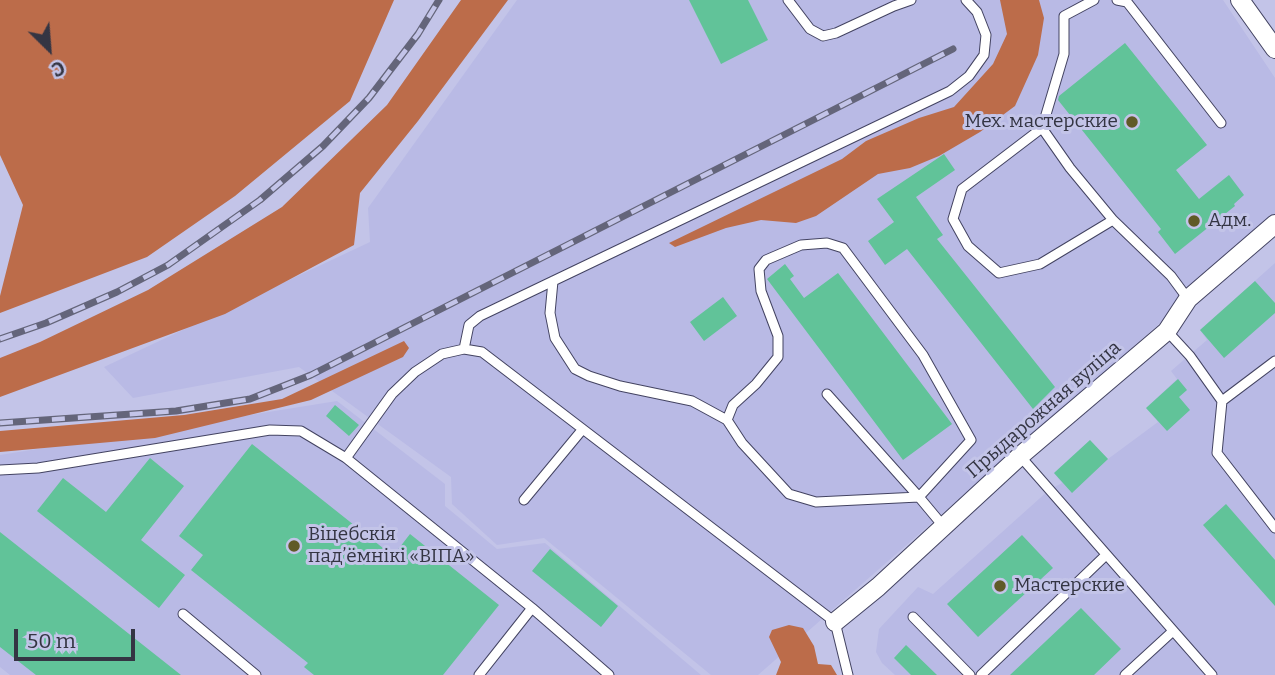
<!DOCTYPE html>
<html>
<head>
<meta charset="utf-8">
<style>
  body { margin:0 }
  #map { position:relative; width:1275px; height:675px; overflow:hidden; background:#c3c4e8; font-family:Bitter,serif }
  canvas { display:block }
  .north { position:absolute; left:14px; top:14px; width:70px; height:70px; -webkit-text-stroke:5px #c3c4e8; paint-order:stroke; rotate:155deg; font-size:19px; font-weight:700; line-height:28px; text-align:center; color:#343543 }
  .north::after { content:''; display:block; margin:auto; width:24px; height:32px; background:#343543; clip-path:polygon(50% 0,100% 100%,50% 72%,0 100%) }
  .scale { position:absolute; left:14px; top:629px; width:121px; height:32px; box-sizing:border-box; border:4px solid #343543; border-top:0; padding-left:9px; font-size:21px; line-height:24px; white-space:nowrap; color:#343543; -webkit-text-stroke:5px #c3c4e8; paint-order:stroke }
</style>
</head>
<body>
<div id="map">
<canvas width="1275" height="675"></canvas>
<div class="north">С</div>
<div class="scale">50 m</div>
</div>
<script>
const ctx = document.querySelector('canvas').getContext('2d');
ctx.lineJoin = 'round';
function fill(path, color) { ctx.fillStyle = color; ctx.fill(path, 'evenodd'); }
const shape = rows => new Path2D(rows.map(r => 'M' + r).join(''));
function stroke(path, color, width, dash) { ctx.strokeStyle = color; ctx.lineWidth = width; ctx.lineCap = dash ? 'butt' : 'round'; ctx.setLineDash(dash || []); ctx.stroke(path); }
function drawText(font, color, halo, rows, align = 'center') {
  ctx.font = font + ' Bitter,serif'; ctx.lineWidth = 6; ctx.setLineDash([]); ctx.textBaseline = 'middle'; ctx.strokeStyle = halo; ctx.fillStyle = color; for (const [text, x, y, turn = 0] of rows) {
    ctx.save(); ctx.translate(x, y); ctx.rotate((+turn || 0) * Math.PI / 180); ctx.textAlign = isNaN(turn) ? turn : align; if (halo) ctx.strokeText(text, 0, 0); ctx.fillText(text, 0, 0); ctx.restore();
  }
}
const built = shape([
  [517,0,1223,0,1275,78,1275,217,1168,316,758,675,711,675,544,538,497,545,452,504,451,477,299,367,133,398,104,367,370,242,368,208],
  [1275,263,1275,675,895,675,882,663,876,652,879,629,918,587,933,594,1049,490,1062,483,1054,473,1090,440,1108,459,1158,422,1146,408,1177,379,1171,371,1207,340,1200,330],
  [337,401,445,484,445,506,497,549,545,543,701,675,10,675,0,667,0,455]
]);
const forest = shape([
  [0,0,394,0,350,101,235,196,147,257,0,313,0,296,23,205,0,155],
  [461,0,508,0,418,121,360,193,354,245,225,314,0,397,0,358,40,342,148,290,282,207,387,105],
  [1000,0,1039,0,1044,18,1038,55,1015,106,980,132,939,156,910,168,878,174,816,216,796,223,761,220,726,228,675,247,669,243,842,159,866,141,919,118,954,107,993,64,1007,34],
  [404,341,409,348,403,357,311,400,155,438,0,452,0,431,184,415,282,399],
  [789,625,803,628,814,646,818,664,831,665,837,675,776,675,781,662,769,637,772,630]
]);
const building = shape([
  [689,0,748,0,768,40,721,64],
  [1125,43,1207,145,1176,170,1199,199,1229,175,1244,195,1234,204,1235,206,1175,254,1158,232,1161,229,1058,100,1059,96],
  [944,154,955,170,916,197,943,235,937,239,1055,387,1033,409,907,249,885,265,868,241,894,222,877,199],
  [785,264,794,276,790,279,804,298,838,273,952,424,903,460,767,279],
  [1255,281,1275,303,1275,313,1224,358,1200,330],
  [723,297,737,316,704,341,690,322],
  [1178,379,1187,390,1179,397,1190,410,1167,431,1146,408],
  [335,405,359,425,349,436,326,416],
  [1090,440,1108,459,1072,493,1054,473],
  [252,444,393,556,410,534,499,605,443,675,314,675,304,667,308,663,191,570,203,555,179,536],
  [150,458,184,486,141,540,185,575,159,608,37,511,63,478,106,512],
  [1226,504,1275,560,1275,606,1203,525],
  [0,532,181,675,36,675,0,647],
  [1022,535,1053,568,978,637,947,604],
  [550,549,618,606,601,627,532,571],
  [1081,608,1121,649,1094,675,1010,675],
  [906,645,937,675,911,675,894,658]
]);
const lane = shape([
  [788,0,810,29,823,36,836,33,894,6,911,0],
  [1094,0,1064,16,1064,54,1042,128,1070,168,1113,220,1171,276,1188,299],
  [1117,0,1127,2,1221,123],
  [1042,128,962,189,953,219,968,246,999,273,1040,264,1113,220],
  [553,281,550,313,555,338,575,369,589,376,620,386,692,401,727,420],
  [1167,331,1190,356,1222,401,1217,453,1275,528],
  [464,349,469,325,480,316,950,91,969,76,984,55,986,35,977,12,966,0],
  [827,394,919,497,971,440,923,355,843,248,827,243,801,245,766,260,759,269,761,291,778,336,778,357,756,384,733,405,727,420,742,443,789,494,816,502,919,497,944,527],
  [1222,401,1275,361],
  [1020,456,1212,675],
  [346,458,392,394,415,372,442,354,464,349,482,352,835,622,848,675],
  [0,470,38,468,270,430,301,431,346,458,532,608,609,675],
  [524,500,582,430],
  [183,614,256,675],
  [913,617,970,675],
  [479,675,532,608],
  [981,675,1106,555],
  [1125,675,1173,631]
]);
const street = shape([
  [1240,0,1275,49],
  [835,622,878,587,1020,456,1167,331,1188,299,1275,224]
]);
const rail = shape([
  [0,339,46,323,117,292,168,265,260,200,323,146,369,98,418,34,439,0],
  [0,423,176,411,250,399,311,375,953,49]
]);
const markers = [
  [1132,122,7,"#605a27"],
  [1194,221,7,"#605a27"],
  [294,546,7,"#605a27"],
  [1000,586,7,"#605a27"]
];
const poiNames = [
  ["Мех. мастерские",1118,122,"right"],
  ["Адм.",1208,221],
  ["Віцебскія",308,535],
  ["падʼёмнікі «ВІПА»",308,557],
  ["Мастерские",1014,586]
];
const streetNames = [
  ["Прыдарожная вуліца",1044,410,-41]
];
fill(built, '#b9bae5');
fill(forest, '#bc6c4a');
fill(building, '#61c399');
stroke(lane, '#434361', 11);
stroke(street, '#434361', 20);
stroke(lane, '#fff', 9);
stroke(street, '#fff', 18);
stroke(rail, '#64657a', 7);
stroke(rail, '#c3c4e8', 4.5, [13]);
for (const [x, y, r, color] of markers) { const dot = new Path2D(); dot.arc(x, y, r, 0, 2 * Math.PI); ctx.fillStyle = color; ctx.fill(dot); stroke(dot, '#c3c4e8', 2.5); }
drawText('19px', '#343543', '#c3c4e8', poiNames, 'left');
drawText('19px', '#343543', '#c3c4e8', streetNames);
</script>
</body>
</html>
